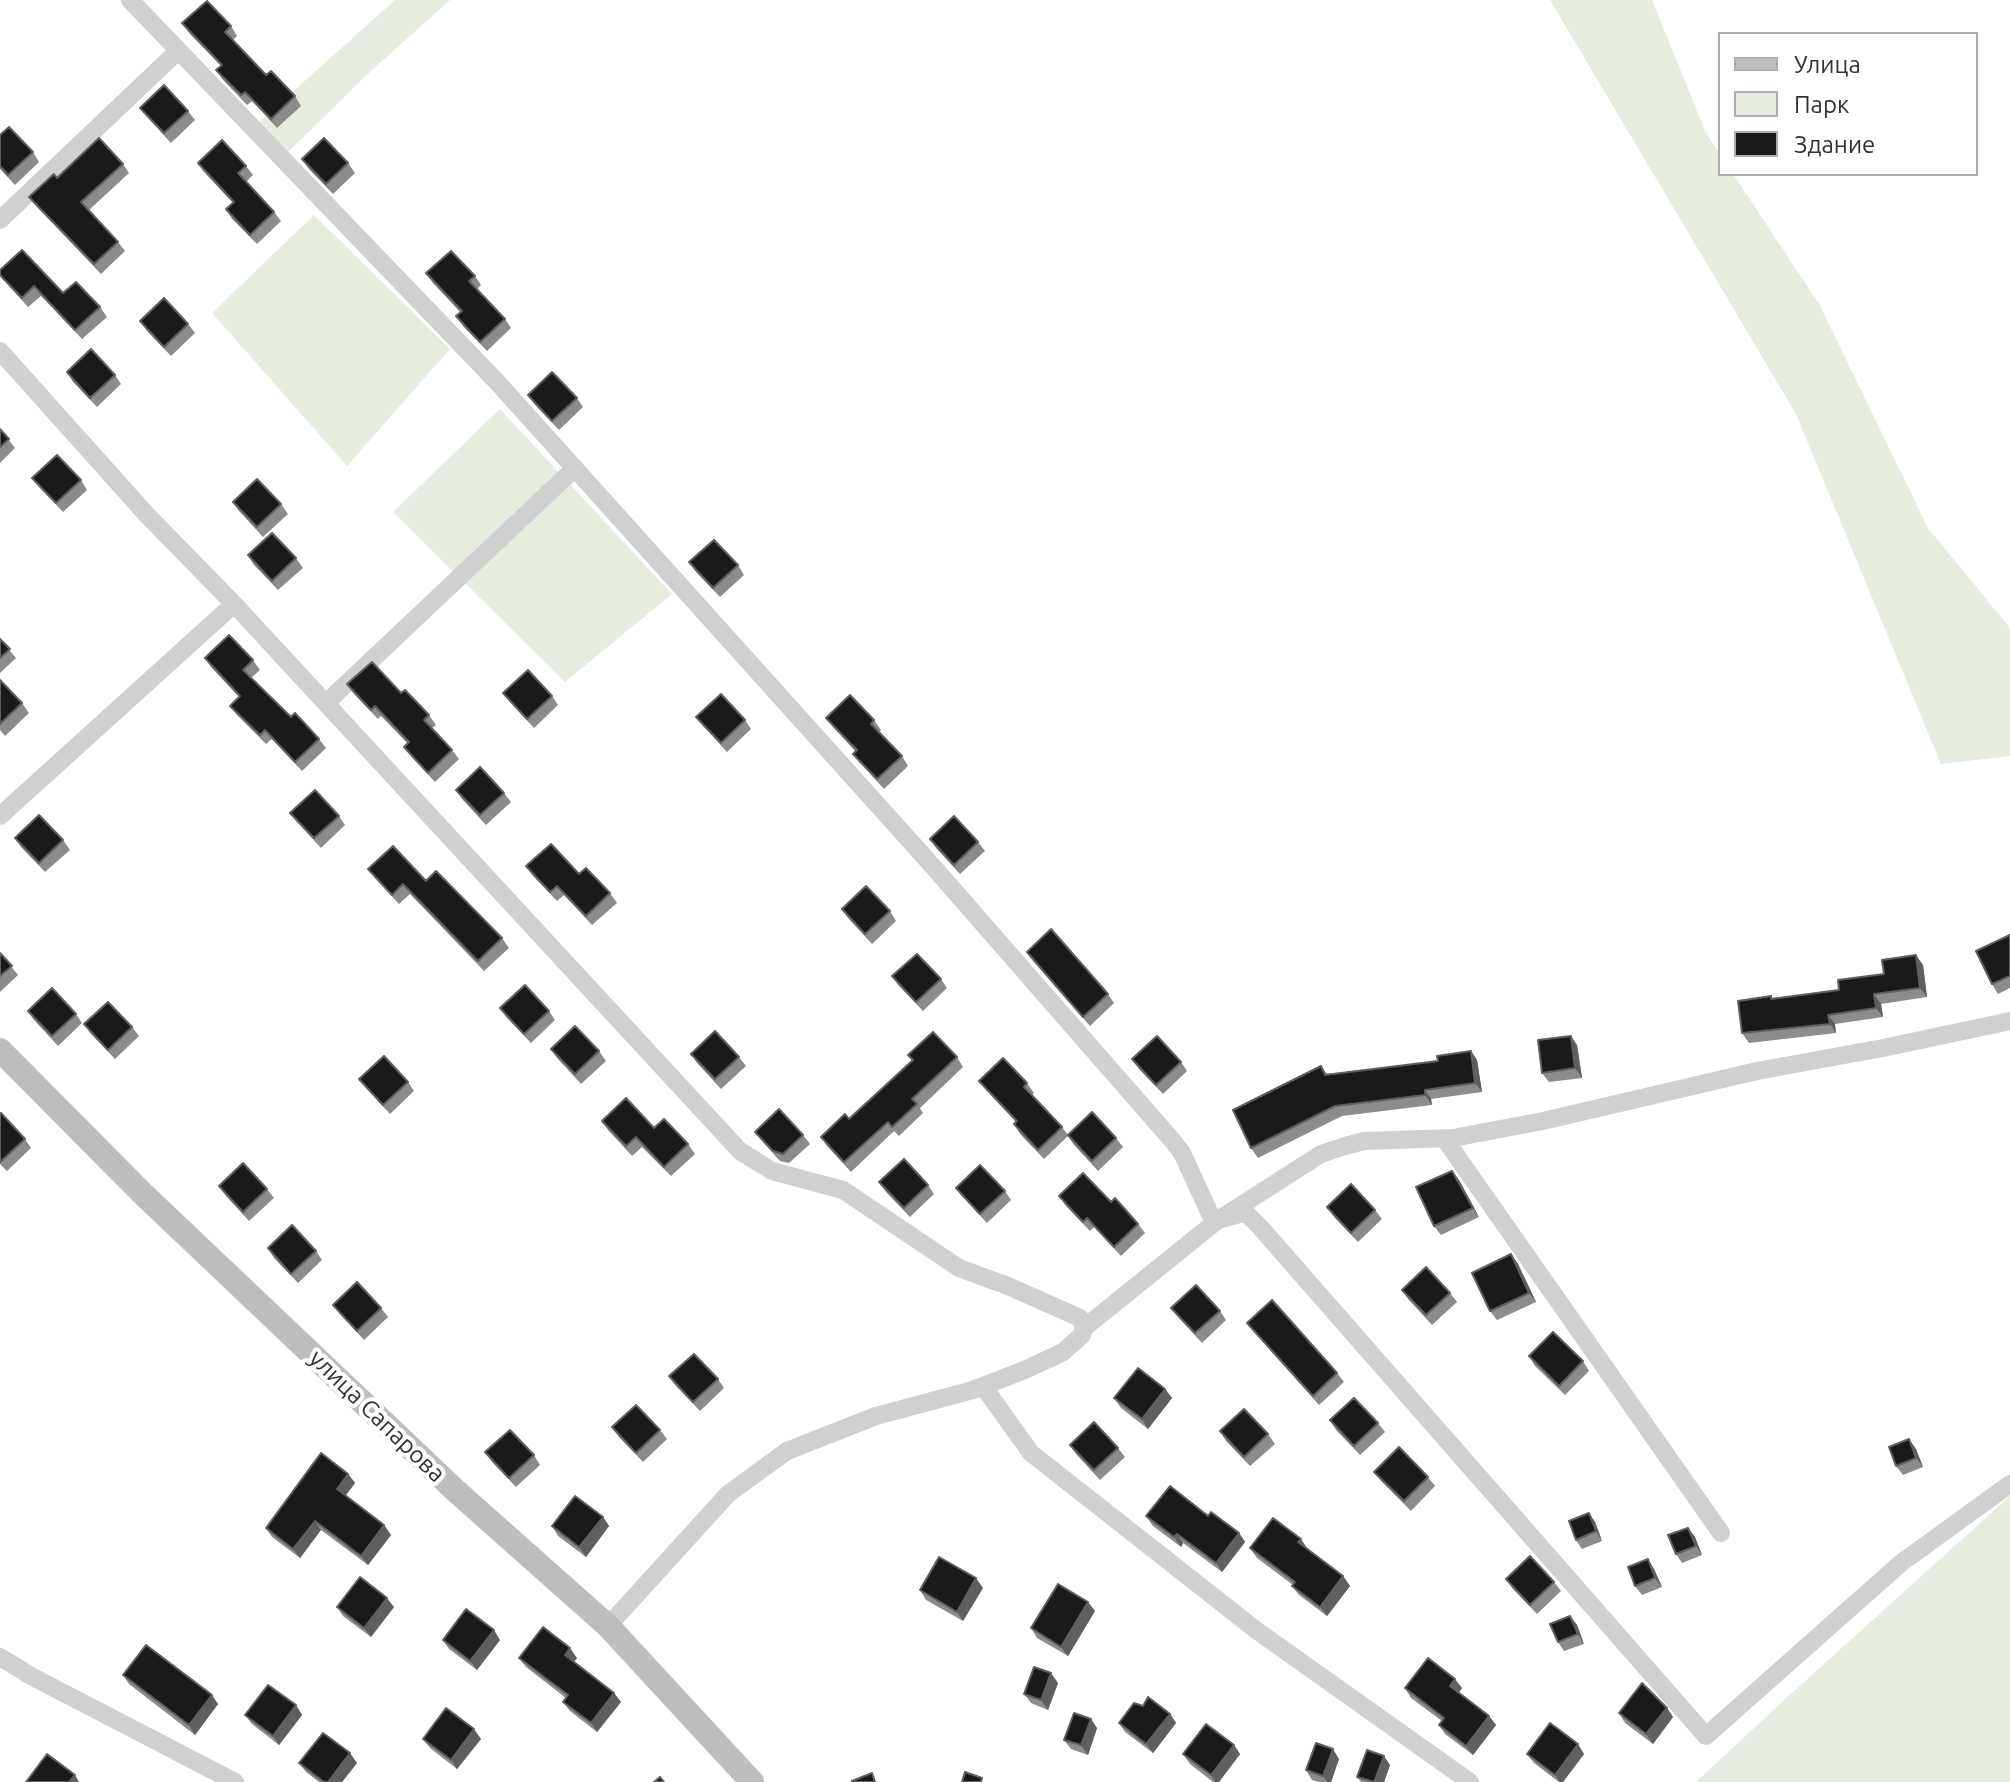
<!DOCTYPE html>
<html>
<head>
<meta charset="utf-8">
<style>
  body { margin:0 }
  #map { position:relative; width:2010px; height:1782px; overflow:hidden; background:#fff; font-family:Ubuntu,sans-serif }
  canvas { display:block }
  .legend { position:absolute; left:1718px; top:32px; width:260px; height:144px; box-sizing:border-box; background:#fff; border:2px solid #adadad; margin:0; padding:10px 14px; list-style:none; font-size:24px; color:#333 }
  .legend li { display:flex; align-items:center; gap:16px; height:40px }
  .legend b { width:40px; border:2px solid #adadad }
</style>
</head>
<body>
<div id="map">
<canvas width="2010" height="1782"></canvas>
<ul class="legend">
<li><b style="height:10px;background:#bdbdbd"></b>Улица</li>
<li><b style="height:22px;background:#e6ecdf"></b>Парк</li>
<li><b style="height:22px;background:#1a1a1a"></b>Здание</li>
</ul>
</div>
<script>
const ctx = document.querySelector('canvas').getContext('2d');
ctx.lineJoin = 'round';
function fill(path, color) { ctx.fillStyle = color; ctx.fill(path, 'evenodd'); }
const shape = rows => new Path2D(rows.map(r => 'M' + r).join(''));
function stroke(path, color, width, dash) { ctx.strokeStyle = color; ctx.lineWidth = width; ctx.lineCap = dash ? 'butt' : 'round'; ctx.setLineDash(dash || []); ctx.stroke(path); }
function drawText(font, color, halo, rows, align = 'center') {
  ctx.font = font + ' Ubuntu,sans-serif'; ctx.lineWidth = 8; ctx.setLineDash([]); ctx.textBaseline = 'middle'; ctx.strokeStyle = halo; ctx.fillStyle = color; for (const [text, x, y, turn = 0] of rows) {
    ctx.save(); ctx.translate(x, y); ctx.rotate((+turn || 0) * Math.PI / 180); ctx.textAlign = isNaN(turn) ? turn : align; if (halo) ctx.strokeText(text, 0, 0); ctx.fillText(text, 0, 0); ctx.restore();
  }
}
const green = shape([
  [395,0,450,0,372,70,287,153,259,122],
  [1550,0,1652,0,1706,133,1720,154,1720,174,1733,174,1819,304,1928,528,2010,628,2010,756,1941,764,1796,414],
  [314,215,450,349,347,466,212,313],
  [500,409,672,594,565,682,393,512],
  [2010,1496,2010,1782,1696,1782,1783,1701]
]);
const minor = shape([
  [130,0,498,383,929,862,1172,1140,1182,1153,1210,1214,1218,1220,1243,1213,1249,1216,1260,1227,1706,1736,1901,1563,2010,1484],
  [0,220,178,51],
  [0,351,147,515,234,604,740,1151,772,1171,843,1190,959,1268,1008,1286,1080,1318,1084,1328,1082,1335,1063,1352,1027,1369,973,1390,876,1416,787,1451,728,1494,608,1626],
  [326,703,575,468],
  [0,816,234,604],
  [1444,1138,1721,1533],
  [1084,1328,1218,1220,1321,1154,1345,1146,1364,1141,1453,1138,1543,1121,1757,1071,1883,1048,2010,1021],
  [983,1386,1031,1453,1256,1630,1470,1782],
  [0,1657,31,1676,235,1782]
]);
const secondary = shape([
  [0,1050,142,1193,456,1491,608,1626,752,1782]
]);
const wall = shape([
  [182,23,231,26,237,36,233,40,266,75,295,96,301,106,277,128,252,101,247,105,223,80,216,70,221,66,189,33],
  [140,108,188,111,195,120,171,143,147,117],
  [0,135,33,152,39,162,15,185,0,169],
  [302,159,348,163,355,173,333,194,308,168],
  [198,163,246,166,253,175,246,182,274,212,281,221,257,244,232,219,226,209,233,203,204,172],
  [123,164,129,173,89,210,118,242,125,251,101,274,36,206,29,197,57,178],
  [426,273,475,276,481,285,477,289,505,319,511,328,487,351,463,326,456,316,460,312,433,283],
  [0,276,63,293,100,307,107,317,82,339,41,296,28,307],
  [140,321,188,324,195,333,171,356,147,331],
  [67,372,115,375,121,384,97,407,73,382],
  [528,395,577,398,583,407,559,430,535,405],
  [0,429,15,448,0,463],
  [32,478,81,480,87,490,63,512,39,487],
  [233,502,281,504,288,514,263,537,239,511],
  [248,555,296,558,303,568,278,590,254,565],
  [689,562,738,565,744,575,720,597,696,572],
  [0,639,16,658,0,673],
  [205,658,253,660,260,670,251,678,291,717,319,739,326,748,302,771,272,739,266,744,237,715,230,706,239,697,211,667],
  [0,680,22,703,29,713,5,736,0,730],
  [347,684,401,693,429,715,436,725,432,728,452,750,459,759,435,782,411,756,404,747,408,744,381,716,378,719,354,694],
  [503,693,552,696,558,705,534,728,510,702],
  [696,717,745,720,751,729,727,752,703,726],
  [826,718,874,720,881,730,879,732,902,756,908,766,884,789,860,763,853,754,856,752,833,727],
  [456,790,504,793,511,802,486,825,462,799],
  [290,813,339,816,345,825,321,848,297,822],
  [15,838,63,840,70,850,45,872,21,847],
  [930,839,978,842,985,851,960,874,936,848],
  [526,866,579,874,610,893,617,903,592,925,564,895,557,901,533,876],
  [368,869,426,881,502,938,509,948,484,971,410,894,399,904,375,878],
  [842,909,890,911,896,921,872,944,848,918],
  [2010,935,2010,988,1998,994,1992,984],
  [1027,952,1108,994,1114,1003,1090,1026,1033,961],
  [0,953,18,975,0,992],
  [1923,965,1927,997,1881,1004,1883,1017,1835,1024,1836,1033,1749,1043,1742,1033,1771,996,1773,999,1839,990,1884,974],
  [892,976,941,979,947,988,923,1011,899,986],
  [500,1008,549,1011,555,1020,531,1043,507,1018],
  [28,1011,76,1014,82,1023,58,1046,34,1020],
  [84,1024,132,1027,139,1036,115,1059,91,1034],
  [1577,1045,1582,1078,1549,1082,1542,1073],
  [551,1049,599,1051,606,1061,581,1084,557,1058],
  [1471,1051,1477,1060,1482,1092,1431,1099,1432,1105,1342,1116,1258,1158,1251,1148,1321,1066,1327,1074,1438,1061],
  [691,1054,739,1057,746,1066,721,1089,697,1063],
  [908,1055,957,1057,963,1067,920,1108,923,1113,899,1136,894,1131,851,1172,827,1146,821,1137,849,1119,912,1060],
  [1132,1059,1181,1062,1187,1071,1163,1094,1139,1069],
  [359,1079,408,1082,414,1091,390,1114,366,1088],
  [979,1081,1027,1083,1034,1093,1032,1095,1062,1127,1068,1135,1116,1138,1123,1147,1098,1171,1074,1145,1068,1136,1044,1159,1020,1134,1014,1124,1016,1122,986,1090],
  [0,1114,25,1139,31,1148,7,1171,0,1164],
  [602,1121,654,1128,688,1144,695,1154,671,1176,642,1147,632,1156,608,1130],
  [755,1132,803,1135,810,1144,789,1163,780,1161,762,1141],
  [1459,1180,1479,1217,1441,1235,1434,1226],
  [879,1182,928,1185,934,1194,910,1217,886,1192],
  [219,1186,267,1189,274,1198,249,1221,226,1196],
  [956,1188,1005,1191,1011,1200,987,1223,963,1197],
  [1059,1196,1111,1202,1138,1224,1145,1233,1121,1256,1094,1227,1090,1231,1066,1206],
  [1327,1207,1375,1210,1382,1219,1358,1242,1334,1217],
  [268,1248,316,1251,322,1260,298,1283,274,1258],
  [1511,1254,1518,1264,1536,1302,1497,1320,1490,1311],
  [1402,1290,1450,1293,1457,1302,1432,1325,1408,1299],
  [333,1305,381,1308,388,1317,364,1340,340,1314],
  [1171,1308,1220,1311,1226,1320,1202,1343,1178,1317],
  [1247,1323,1337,1373,1344,1382,1319,1405,1254,1332],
  [1529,1356,1583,1361,1589,1371,1565,1395,1535,1366],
  [669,1376,718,1379,724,1388,700,1411,676,1386],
  [1165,1389,1172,1398,1148,1429,1121,1408,1114,1398],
  [1330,1420,1378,1423,1385,1432,1360,1455,1336,1430],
  [612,1427,660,1430,667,1439,643,1462,619,1437],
  [1220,1431,1268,1434,1275,1444,1250,1466,1226,1441],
  [1070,1445,1118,1448,1125,1457,1100,1480,1076,1454],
  [1916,1449,1923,1467,1903,1475,1896,1466],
  [485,1452,534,1455,540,1465,516,1487,492,1462],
  [1374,1472,1428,1477,1435,1486,1411,1511,1381,1481],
  [348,1474,355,1483,345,1496,384,1525,391,1535,368,1565,321,1530,300,1558,272,1537,266,1528],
  [1589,1513,1595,1522,1602,1541,1582,1549,1576,1540],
  [1146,1516,1208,1516,1239,1533,1245,1542,1222,1572,1183,1543,1181,1547,1153,1526],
  [603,1517,609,1526,586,1557,558,1536,552,1526],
  [1688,1528,1695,1537,1702,1555,1682,1563,1676,1554],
  [1250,1548,1307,1548,1343,1576,1350,1586,1327,1616,1299,1595,1292,1586,1293,1585,1257,1558],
  [1654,1569,1662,1587,1642,1595,1635,1586],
  [1506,1579,1554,1582,1561,1591,1537,1614,1513,1589],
  [983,1588,963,1621,926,1600,920,1590],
  [337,1607,394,1607,371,1637,343,1616],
  [1095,1611,1068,1656,1037,1638,1031,1628],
  [1570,1616,1577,1625,1584,1644,1564,1651,1558,1642],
  [443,1640,500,1640,477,1670,449,1649],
  [519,1658,577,1658,574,1662,614,1693,621,1702,597,1732,570,1711,563,1702,566,1698,526,1667],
  [123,1675,218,1704,195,1735,129,1684],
  [1058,1683,1048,1710,1031,1703,1024,1694],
  [1405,1688,1462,1688,1459,1692,1489,1716,1496,1725,1473,1755,1445,1734,1439,1725,1442,1721,1411,1698],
  [296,1705,302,1715,279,1745,252,1724,245,1715],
  [1667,1708,1673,1717,1653,1744,1625,1723,1619,1713],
  [1170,1714,1176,1723,1153,1753,1125,1732,1119,1723],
  [1097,1728,1088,1755,1071,1749,1064,1740],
  [423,1739,481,1739,457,1769,430,1748],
  [1234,1745,1240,1754,1219,1782,1213,1782,1190,1764,1183,1754],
  [1527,1754,1584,1754,1563,1782,1559,1782,1534,1763],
  [1339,1759,1331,1782,1319,1782,1312,1780,1306,1770],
  [299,1763,357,1763,342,1782,319,1782,306,1772],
  [1390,1765,1384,1782,1361,1782,1357,1777]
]);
const shadedWall = shape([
  [1916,955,1923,965,1927,997,1920,988],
  [1874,994,1881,1004,1883,1017,1876,1008],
  [1828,1015,1835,1024,1836,1033,1830,1024],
  [1571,1036,1577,1045,1582,1078,1575,1068],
  [1471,1051,1477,1060,1482,1092,1475,1083],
  [1425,1090,1431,1099,1432,1105,1425,1095],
  [1452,1171,1459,1180,1479,1217,1473,1208],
  [1511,1254,1518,1264,1536,1302,1529,1293],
  [1165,1389,1172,1398,1148,1429,1142,1419],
  [1909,1439,1916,1449,1923,1467,1916,1458],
  [348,1474,355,1483,343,1499,337,1489],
  [1589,1513,1595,1522,1602,1541,1596,1531],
  [603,1517,609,1526,586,1557,579,1547],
  [315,1521,321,1530,300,1558,293,1549],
  [384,1525,391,1535,368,1565,361,1556],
  [1688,1528,1695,1537,1702,1555,1696,1546],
  [1239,1533,1245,1542,1222,1572,1216,1563],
  [1177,1534,1183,1543,1181,1547,1174,1537],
  [1301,1539,1307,1548,1305,1552,1298,1542],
  [1648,1559,1654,1569,1662,1587,1655,1578],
  [1343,1576,1350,1586,1327,1616,1320,1607],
  [976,1578,983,1588,963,1621,957,1612],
  [387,1598,394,1607,371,1637,364,1628],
  [1088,1602,1095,1611,1068,1656,1061,1647],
  [1570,1616,1577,1625,1584,1644,1578,1634],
  [494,1630,500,1640,477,1670,470,1661],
  [570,1648,577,1658,572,1664,565,1655],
  [1051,1673,1058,1683,1048,1710,1041,1700],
  [1455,1679,1462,1688,1457,1695,1450,1686],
  [614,1693,621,1702,597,1732,591,1723],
  [212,1695,218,1704,195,1735,189,1725],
  [296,1705,302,1715,279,1745,273,1736],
  [1667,1708,1673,1717,1653,1744,1646,1734],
  [1170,1714,1176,1723,1153,1753,1146,1744],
  [1489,1716,1496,1725,1473,1755,1466,1746],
  [1091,1719,1097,1728,1088,1755,1081,1745],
  [474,1729,481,1739,457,1769,451,1760],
  [1578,1744,1584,1754,1563,1782,1560,1782,1555,1775],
  [1234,1745,1240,1754,1219,1782,1215,1782,1211,1775],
  [1333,1749,1339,1759,1331,1782,1327,1782,1323,1776],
  [350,1753,357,1763,342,1782,328,1782],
  [1384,1756,1390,1765,1384,1782,1374,1782],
  [75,1775,79,1782,69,1782]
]);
const building = shape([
  [207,1,231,26,225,32,266,75,271,71,295,96,271,119,245,92,241,95,216,70,222,65,182,23,207,1],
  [164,85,188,111,164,133,140,108,164,85],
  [9,127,33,152,8,175,0,166,0,135,9,127],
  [99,138,123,164,81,202,118,242,94,264,29,197,54,174,57,178,99,138],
  [324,138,348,163,326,184,302,159,324,138],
  [222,140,246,166,238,173,274,212,250,235,226,209,234,202,198,163,222,140],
  [22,250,63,293,76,282,100,307,75,330,34,286,22,298,0,275,0,270,22,250],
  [451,251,475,276,469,281,505,319,480,342,456,316,462,311,426,273,451,251],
  [164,298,188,324,164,347,140,321,164,298],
  [91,349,115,375,90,398,67,372,91,349],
  [552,372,577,398,552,421,528,395,552,372],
  [0,429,9,439,0,447,0,429],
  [57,455,81,480,56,503,32,478,57,455],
  [257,479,281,504,257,527,233,502,257,479],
  [272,533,296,558,272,581,248,555,272,533],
  [714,540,738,565,713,588,689,562,714,540],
  [229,635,253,660,243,670,291,717,295,713,319,739,295,762,265,730,260,735,230,706,240,696,205,658,229,635],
  [0,639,10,649,0,658,0,639],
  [372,662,401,693,405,690,429,715,424,720,452,750,428,773,404,747,409,742,375,706,371,710,347,684,372,662],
  [528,670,552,696,527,719,503,693,528,670],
  [0,680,22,703,0,724,0,680],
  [721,694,745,720,721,743,696,717,721,694],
  [850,695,874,720,871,724,902,756,877,779,853,754,857,750,826,718,850,695],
  [480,767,504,793,480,815,456,790,480,767],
  [315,790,339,816,314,838,290,813,315,790],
  [39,815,63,840,39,863,15,838,39,815],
  [954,816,978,842,954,865,930,839,954,816],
  [551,844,579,874,586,868,610,893,586,916,557,886,550,892,526,866,551,844],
  [393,846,426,881,436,871,502,938,478,961,403,884,392,895,368,869,393,846],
  [866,886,890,911,865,934,842,909,866,886],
  [1051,929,1108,994,1083,1017,1027,952,1051,929],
  [2010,935,2010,976,1992,984,1976,951,2010,935],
  [0,953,12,966,0,976,0,953],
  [917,954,941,979,916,1002,892,976,917,954],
  [1916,955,1920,988,1874,994,1876,1008,1828,1015,1830,1024,1742,1033,1738,1001,1771,996,1771,999,1839,990,1838,980,1884,974,1882,960,1916,955],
  [525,985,549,1011,524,1034,500,1008,525,985],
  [52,988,76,1014,52,1036,28,1011,52,988],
  [108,1002,132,1027,108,1050,84,1024,108,1002],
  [575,1026,599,1051,575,1074,551,1049,575,1026],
  [715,1031,739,1057,715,1079,691,1054,715,1031],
  [933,1032,957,1057,912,1099,917,1104,892,1127,888,1122,844,1162,821,1137,845,1114,849,1119,913,1060,908,1055,933,1032],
  [1157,1036,1181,1062,1156,1085,1132,1059,1157,1036],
  [1571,1036,1575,1068,1542,1073,1538,1040,1571,1036],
  [1471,1051,1475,1083,1425,1090,1425,1095,1335,1106,1251,1148,1233,1110,1321,1066,1325,1075,1438,1061,1437,1056,1471,1051],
  [384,1056,408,1082,383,1105,359,1079,384,1056],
  [1003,1058,1027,1083,1024,1087,1062,1127,1038,1150,1014,1124,1017,1121,979,1081,1003,1058],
  [626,1098,654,1128,664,1119,688,1144,664,1167,636,1137,626,1146,602,1121,626,1098],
  [779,1109,803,1135,783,1154,773,1151,755,1132,779,1109],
  [1092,1112,1116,1138,1092,1161,1068,1135,1092,1112],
  [1,1113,25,1139,0,1162,0,1114,1,1113],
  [904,1159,928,1185,904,1208,879,1182,904,1159],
  [243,1163,267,1189,243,1212,219,1186,243,1163],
  [980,1165,1005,1191,980,1214,956,1188,980,1165],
  [1452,1171,1473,1208,1434,1226,1416,1187,1452,1171],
  [1083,1173,1111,1202,1115,1198,1138,1224,1114,1247,1087,1218,1083,1222,1059,1196,1083,1173],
  [1351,1184,1375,1210,1351,1233,1327,1207,1351,1184],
  [292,1225,316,1251,291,1274,268,1248,292,1225],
  [1511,1254,1529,1293,1490,1311,1472,1273,1511,1254],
  [1426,1267,1450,1293,1426,1315,1402,1290,1426,1267],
  [357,1282,381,1308,357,1331,333,1305,357,1282],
  [1196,1285,1220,1311,1195,1333,1171,1308,1196,1285],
  [1272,1300,1337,1373,1313,1396,1247,1323,1272,1300],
  [1553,1332,1583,1361,1559,1386,1529,1356,1553,1332],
  [694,1354,718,1379,693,1402,669,1376,694,1354],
  [1138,1368,1165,1389,1142,1419,1114,1398,1138,1368],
  [1354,1398,1378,1423,1354,1446,1330,1420,1354,1398],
  [636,1405,660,1430,636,1453,612,1427,636,1405],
  [1244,1409,1268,1434,1244,1457,1220,1431,1244,1409],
  [1094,1422,1118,1448,1094,1470,1070,1445,1094,1422],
  [510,1430,534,1455,509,1478,485,1452,510,1430],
  [1909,1439,1916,1458,1896,1466,1889,1447,1909,1439],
  [1399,1447,1428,1477,1404,1501,1374,1472,1399,1447],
  [321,1453,348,1474,337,1489,384,1525,361,1556,315,1521,293,1549,266,1528,321,1453],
  [1170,1486,1208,1516,1211,1512,1239,1533,1216,1563,1177,1534,1174,1537,1146,1516,1170,1486],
  [575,1496,603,1517,579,1547,552,1526,575,1496],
  [1589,1513,1596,1531,1576,1540,1569,1521,1589,1513],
  [1273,1518,1301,1539,1298,1542,1343,1576,1320,1607,1292,1586,1295,1582,1250,1548,1273,1518],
  [1688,1528,1696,1546,1676,1554,1668,1535,1688,1528],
  [1530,1556,1554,1582,1530,1605,1506,1579,1530,1556],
  [939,1557,976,1578,957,1612,920,1590,939,1557],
  [1648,1559,1655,1578,1635,1586,1628,1567,1648,1559],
  [360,1577,387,1598,364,1628,337,1607,360,1577],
  [1058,1584,1088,1602,1061,1647,1031,1628,1058,1584],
  [466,1609,494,1630,470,1661,443,1640,466,1609],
  [1570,1616,1578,1634,1558,1642,1550,1624,1570,1616],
  [543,1627,570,1648,565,1655,614,1693,591,1723,563,1702,568,1695,519,1658,543,1627],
  [146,1645,212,1695,189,1725,123,1675,146,1645],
  [1428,1658,1455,1679,1450,1686,1489,1716,1466,1746,1439,1725,1444,1718,1405,1688,1428,1658],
  [1034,1667,1051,1673,1041,1700,1024,1694,1034,1667],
  [1642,1683,1667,1708,1646,1734,1619,1713,1642,1683],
  [268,1685,296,1705,273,1736,245,1715,268,1685],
  [1148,1697,1170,1714,1146,1744,1119,1723,1134,1703,1143,1706,1148,1697],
  [446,1708,474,1729,451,1760,423,1739,446,1708],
  [1074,1713,1091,1719,1081,1745,1064,1740,1074,1713],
  [1550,1723,1578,1744,1555,1775,1527,1754,1550,1723],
  [1206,1724,1234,1745,1211,1775,1183,1754,1206,1724],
  [323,1733,350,1753,328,1782,324,1782,299,1763,323,1733],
  [1316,1743,1333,1749,1323,1776,1306,1770,1316,1743],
  [1367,1750,1384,1756,1374,1782,1357,1777,1367,1750],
  [47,1754,75,1775,69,1782,26,1782,47,1754],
  [965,1772,982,1778,981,1782,962,1782,965,1772],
  [872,1773,875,1782,852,1782,852,1781,872,1773],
  [660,1777,664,1782,654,1782,660,1777]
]);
const streetNames = [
  ["улица Сапарова",377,1416,44]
];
fill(green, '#e6ecdf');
stroke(minor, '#d0d0d0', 18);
stroke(secondary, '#bdbdbd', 24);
fill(wall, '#8c8c8c');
fill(shadedWall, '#5f5f5f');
fill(building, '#1a1a1a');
stroke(building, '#5f5f5f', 2);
drawText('24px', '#333', '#fff', streetNames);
</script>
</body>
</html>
